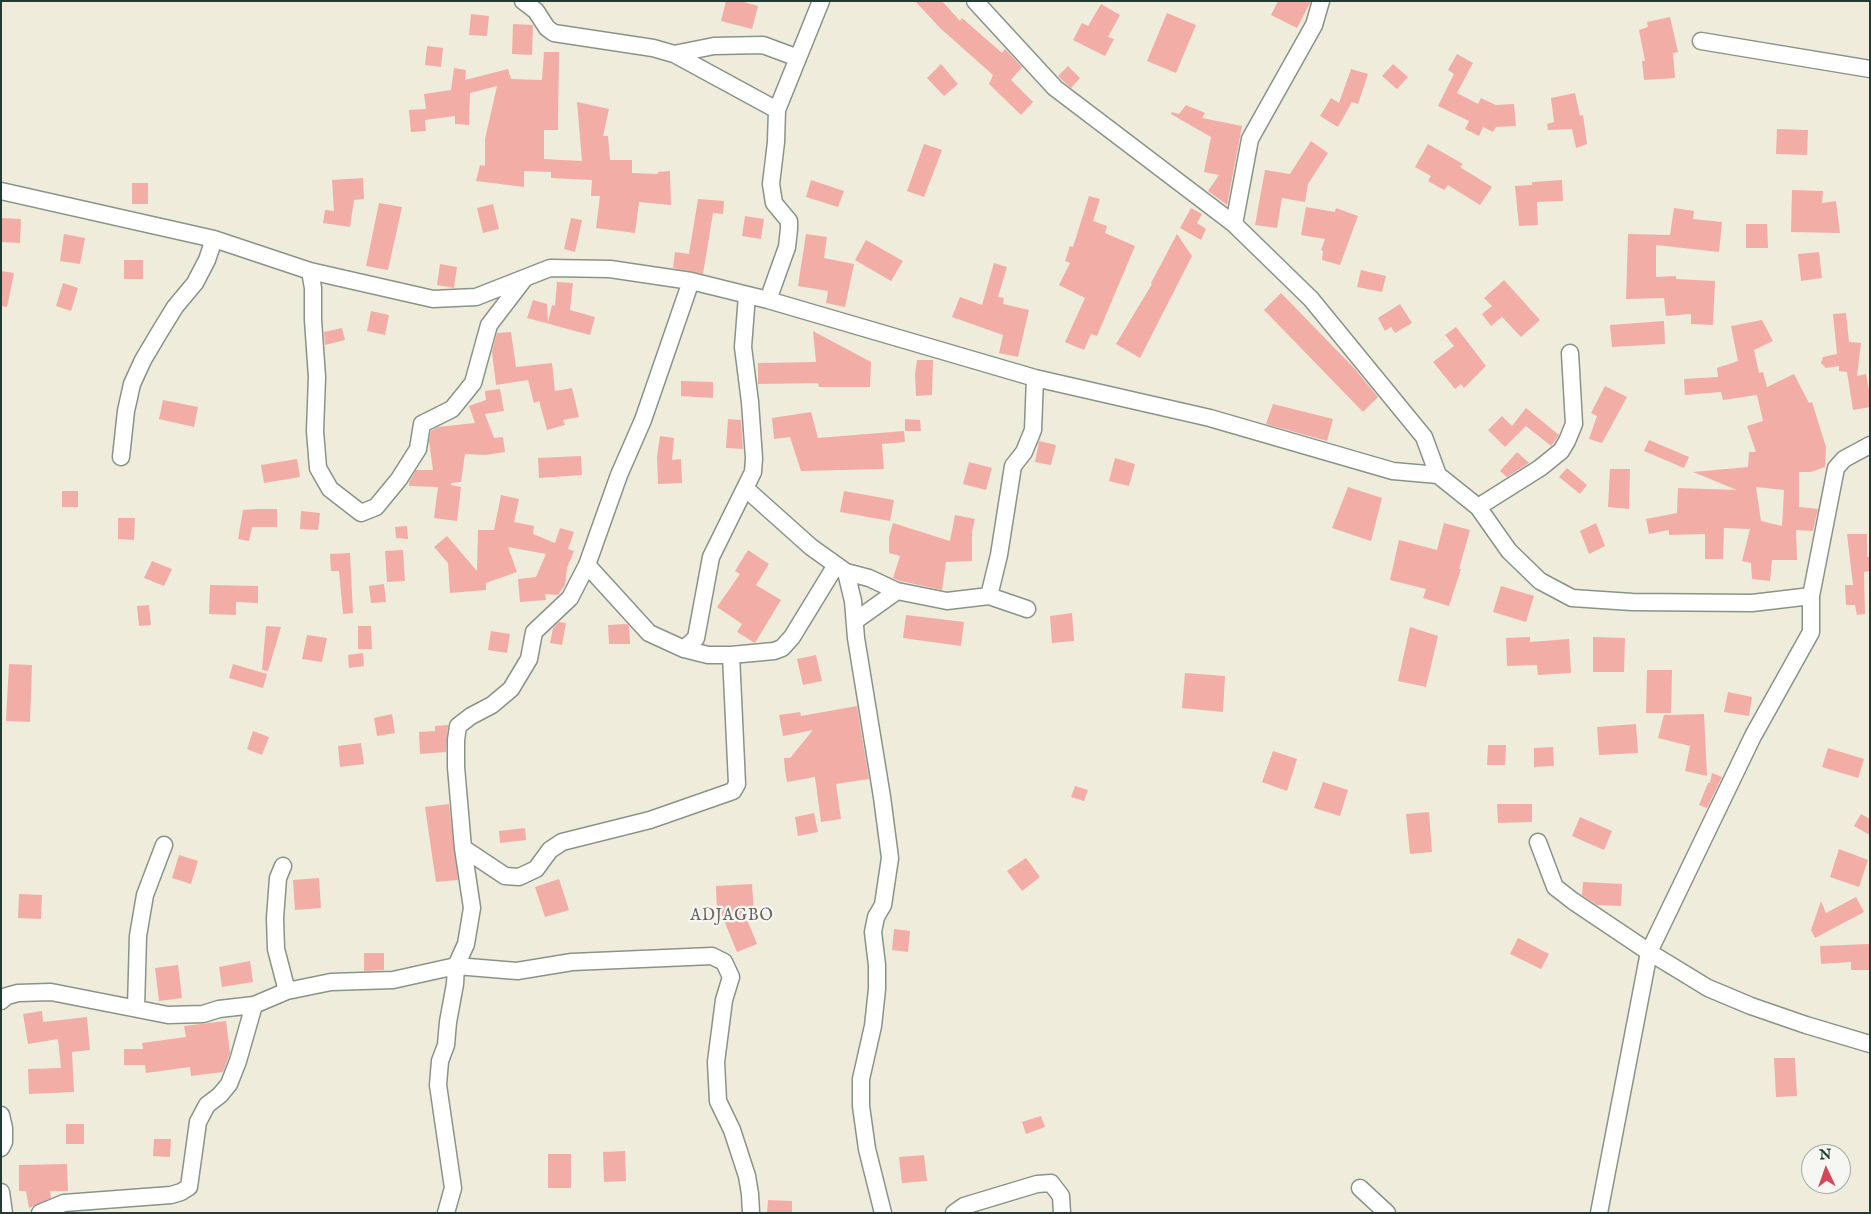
<!DOCTYPE html>
<html>
<head>
<meta charset="utf-8">
<style>
  body { margin:0 }
  #map { position:relative; width:1871px; height:1214px; overflow:hidden; background:#f0ecdb; font-family:"IM FELL English",serif }
  canvas { display:block }
  .frame { position:absolute; inset:0; border:2px solid #1f3d34; pointer-events:none }
  .north { position:absolute; left:1801px; top:1144px; width:50px; height:50px; box-sizing:border-box; background:#f6f6f2; border:1px solid #a0aca6; border-radius:50%; rotate:357deg; font-size:14px; font-weight:700; line-height:20px; text-align:center; color:#1f3d34 }
  .north::after { content:''; display:block; margin:auto; width:18px; height:22px; background:#d1495b; clip-path:polygon(50% 0,100% 100%,50% 72%,0 100%) }
</style>
</head>
<body>
<div id="map">
<canvas width="1871" height="1214"></canvas>
<div class="frame"></div>
<div class="north">N</div>
</div>
<script>
const ctx = document.querySelector('canvas').getContext('2d');
ctx.lineJoin = 'round';
function fill(path, color) { ctx.fillStyle = color; ctx.fill(path, 'evenodd'); }
const shape = rows => new Path2D(rows.map(r => 'M' + r).join(''));
function stroke(path, color, width, dash) { ctx.strokeStyle = color; ctx.lineWidth = width; ctx.lineCap = dash ? 'butt' : 'round'; ctx.setLineDash(dash || []); ctx.stroke(path); }
function drawText(font, color, halo, rows, align = 'center') {
  ctx.font = font + ' "IM FELL English",serif'; ctx.lineWidth = 4.5; ctx.setLineDash([]); ctx.textBaseline = 'middle'; ctx.strokeStyle = halo; ctx.fillStyle = color; for (const [text, x, y, turn = 0] of rows) {
    ctx.save(); ctx.translate(x, y); ctx.rotate((+turn || 0) * Math.PI / 180); ctx.textAlign = isNaN(turn) ? turn : align; if (halo) ctx.strokeText(text, 0, 0); ctx.fillText(text, 0, 0); ctx.restore();
  }
}
const building = shape([
  [726,1,740,1,758,6,752,29,721,21],
  [915,1,942,1,960,21,962,18,1002,53,1005,49,1022,67,1011,80,1033,102,1021,115,989,84,993,75,940,28],
  [1278,1,1311,1,1297,28,1271,15],
  [1101,4,1120,15,1108,37,1114,39,1105,56,1073,40,1082,23,1088,26],
  [1167,13,1196,25,1176,73,1147,61],
  [471,14,489,16,487,36,469,35],
  [1670,17,1678,52,1673,53,1675,78,1644,80,1642,61,1645,61,1639,30,1648,27,1647,22],
  [513,24,533,25,532,55,512,54],
  [427,46,443,48,441,67,425,65],
  [544,52,559,52,558,130,544,130,544,159,582,161,577,102,609,109,603,136,608,136,610,160,632,160,632,173,658,174,658,172,670,171,671,205,639,202,635,233,596,228,600,196,591,196,592,180,551,178,551,172,524,171,524,187,476,181,480,165,485,166,485,139,497,86,470,93,469,125,455,124,455,116,425,120,426,131,411,132,409,110,426,109,424,94,451,90,454,68,466,70,465,80,508,69,511,79,542,80],
  [1457,54,1473,63,1457,93,1478,104,1481,98,1496,105,1514,104,1516,126,1496,127,1493,132,1483,127,1479,136,1465,129,1469,121,1438,106,1454,74,1448,70],
  [941,64,958,84,944,96,927,78],
  [1393,64,1408,77,1397,89,1382,76],
  [1068,66,1080,78,1071,88,1058,76],
  [1351,69,1368,74,1358,104,1352,102,1338,127,1320,116,1331,98,1339,103],
  [1575,93,1580,116,1583,115,1587,144,1576,148,1572,129,1548,130,1547,124,1554,122,1551,98],
  [1186,105,1205,113,1202,118,1242,126,1227,205,1208,191,1219,175,1204,172,1211,137,1171,114,1172,112,1179,114],
  [1777,129,1808,130,1807,155,1776,154],
  [1311,141,1328,153,1308,184,1305,202,1282,198,1277,228,1255,225,1265,170,1290,174],
  [924,144,942,150,924,197,907,191],
  [1428,144,1463,164,1460,167,1492,187,1480,205,1448,185,1444,190,1428,181,1431,176,1415,167],
  [363,178,364,199,354,200,350,227,323,223,325,210,334,211,332,180],
  [811,180,844,191,838,207,806,197],
  [1562,180,1563,201,1537,202,1538,225,1519,226,1515,186,1532,185,1532,182],
  [132,183,148,183,148,204,132,204],
  [1792,190,1823,191,1822,203,1836,201,1840,233,1791,232],
  [1089,196,1100,199,1093,221,1107,226,1105,233,1135,246,1097,336,1091,334,1084,350,1065,342,1085,298,1059,285,1070,263,1065,261,1070,246,1073,247],
  [698,199,724,201,723,214,713,213,703,274,673,268,675,252,689,254],
  [379,203,402,207,388,270,366,266],
  [493,204,499,229,483,233,477,208],
  [1306,207,1335,212,1336,208,1358,216,1340,265,1322,260,1323,251,1321,250,1325,239,1301,235],
  [1191,208,1202,214,1197,223,1206,229,1201,240,1180,228],
  [1674,208,1694,211,1693,219,1722,222,1719,252,1656,245,1656,277,1676,276,1676,279,1715,281,1713,325,1691,324,1691,314,1666,316,1664,298,1626,299,1628,234,1670,235],
  [745,216,764,219,761,239,742,236],
  [1,218,21,219,20,243,1,242],
  [571,218,582,220,575,252,564,249],
  [1746,224,1767,224,1768,248,1746,248],
  [64,234,85,238,80,264,60,261],
  [806,234,827,237,824,258,854,264,845,307,826,303,828,291,798,286],
  [1177,234,1192,256,1140,358,1116,344,1152,284,1151,283],
  [866,240,903,261,891,281,855,260],
  [1819,252,1822,278,1801,281,1798,254],
  [124,260,143,260,143,279,124,279],
  [994,263,1007,267,998,297,1004,298,1003,304,1029,310,1018,357,999,353,1003,335,952,317,960,297,982,305],
  [440,264,457,267,454,288,437,285],
  [1361,270,1386,276,1382,292,1357,287],
  [1,271,14,273,7,307,1,306],
  [1504,280,1540,320,1521,337,1502,317,1491,326,1482,314,1492,306,1484,298],
  [557,282,573,283,570,310,595,317,590,335,527,318,533,300,547,304,548,322,552,305,555,306],
  [63,283,78,288,71,311,56,306],
  [1281,293,1354,368,1378,397,1363,412,1264,310],
  [1400,304,1412,323,1395,333,1391,327,1385,331,1378,318],
  [371,311,389,315,385,335,367,331],
  [1846,313,1849,342,1861,343,1857,376,1866,374,1870,396,1870,407,1853,410,1847,372,1839,371,1839,366,1826,368,1821,363,1823,357,1837,354,1833,314],
  [1762,320,1773,341,1754,350,1759,373,1763,372,1767,387,1794,374,1809,403,1812,402,1826,447,1825,467,1811,472,1799,472,1799,507,1818,509,1813,531,1796,530,1797,560,1772,560,1770,581,1752,579,1751,563,1742,561,1750,529,1724,528,1723,559,1705,559,1705,534,1669,535,1669,530,1649,534,1646,519,1677,513,1678,488,1737,490,1693,472,1748,467,1749,452,1756,452,1747,426,1763,421,1757,395,1723,400,1721,392,1685,395,1684,379,1718,377,1717,368,1738,361,1731,326],
  [1756,487,1784,490,1782,526,1761,521],
  [1664,321,1665,344,1612,347,1610,325],
  [1456,327,1486,366,1464,388,1461,384,1455,389,1433,362,1454,346,1445,335],
  [342,328,345,340,325,345,324,332],
  [813,331,871,362,870,387,819,387,818,383,758,384,758,363,816,362],
  [511,332,516,367,552,363,555,391,572,388,579,417,563,420,565,425,547,430,539,401,534,403,528,380,496,385,492,352,497,333],
  [917,360,933,360,932,395,916,396,915,374],
  [681,381,713,382,713,398,681,396],
  [1605,386,1627,397,1602,443,1589,439,1597,416,1591,413],
  [500,389,504,411,485,414,494,438,503,437,505,452,485,455,465,454,461,482,451,483,451,485,461,487,457,521,434,518,438,487,409,486,409,482,416,470,433,470,429,441,431,431,438,427,475,423,469,406,486,400,485,391],
  [163,400,198,407,194,427,159,419],
  [1273,404,1333,419,1327,441,1266,424],
  [1526,408,1559,435,1551,446,1526,426,1505,447,1488,430,1502,416,1512,426],
  [811,412,818,438,904,431,905,442,882,444,884,469,801,471,790,437,774,439,772,418],
  [728,419,741,420,743,449,726,448],
  [905,419,920,420,921,431,905,431],
  [660,436,674,438,672,460,681,459,682,483,658,484,657,457],
  [1649,440,1689,457,1684,468,1644,451],
  [1039,441,1056,445,1051,465,1035,462],
  [1517,452,1529,463,1507,477,1500,471],
  [581,456,582,475,539,478,538,458],
  [1115,458,1135,464,1129,486,1109,481],
  [297,459,300,477,264,483,261,465],
  [969,462,992,468,986,490,963,484],
  [1567,468,1587,485,1580,494,1559,477],
  [1610,469,1630,469,1629,509,1608,507],
  [1348,487,1382,498,1371,541,1332,528],
  [62,491,78,491,78,507,62,507],
  [844,491,894,500,890,521,840,512],
  [501,495,519,499,514,522,534,526,533,534,555,543,560,528,574,532,568,549,574,551,567,568,565,585,558,595,545,594,546,600,520,602,518,579,536,577,546,554,508,547,517,572,486,583,486,590,450,593,448,563,434,547,447,536,477,571,478,530,494,530],
  [257,509,277,509,277,527,252,527,249,541,238,539,243,510],
  [301,511,320,513,318,530,300,529],
  [955,515,975,519,972,532,972,561,946,562,942,590,900,581,893,578,900,556,889,553,889,537,893,523,950,541],
  [118,518,135,518,134,540,118,539],
  [1444,523,1470,530,1459,569,1461,569,1449,606,1423,598,1426,589,1390,580,1399,540,1437,550],
  [1596,523,1605,546,1589,554,1580,531],
  [407,526,408,539,396,538,395,527],
  [1847,534,1867,534,1867,557,1870,556,1870,571,1864,572,1865,614,1857,615,1855,605,1846,605,1845,585,1853,585],
  [403,550,405,581,387,582,385,551],
  [748,550,769,564,756,585,781,600,755,643,737,632,742,624,717,607,740,574,735,571],
  [350,553,353,613,343,614,339,571,331,571,330,554],
  [152,561,172,569,164,586,144,578],
  [384,584,386,602,371,603,369,586],
  [210,585,258,586,258,603,236,602,236,615,209,614],
  [1501,586,1534,596,1526,622,1493,612],
  [149,605,151,625,139,626,137,606],
  [1072,613,1074,641,1052,643,1050,616],
  [906,615,964,622,961,646,903,638],
  [559,622,566,623,562,645,550,643,553,628],
  [627,624,629,626,630,644,609,644,608,625],
  [266,626,281,627,268,671,262,670],
  [358,626,371,626,372,649,358,649],
  [1410,627,1438,636,1426,687,1398,681],
  [491,631,510,634,507,653,488,650],
  [307,635,327,638,322,662,302,659],
  [1530,637,1530,642,1569,639,1571,673,1538,675,1537,665,1507,666,1506,638],
  [1593,637,1625,638,1624,672,1593,672],
  [363,653,364,666,349,668,348,655],
  [816,655,822,681,803,685,797,659],
  [9,664,32,665,30,722,6,721],
  [233,664,267,674,263,688,229,678],
  [1647,670,1672,670,1671,713,1646,713],
  [1185,673,1225,676,1223,712,1182,708],
  [1728,692,1752,697,1749,716,1724,712],
  [857,706,869,779,836,784,841,819,821,822,815,777,787,782,785,770,784,758,790,758,813,730,783,736,779,715,800,712,801,716],
  [392,714,395,733,377,736,374,718],
  [1704,714,1707,776,1685,771,1690,746,1658,738,1664,715],
  [1636,724,1638,753,1599,755,1597,727],
  [448,725,446,752,420,754,419,732,435,731,435,726],
  [253,731,269,737,262,755,247,749],
  [361,743,364,764,340,767,338,746],
  [1488,745,1506,745,1505,765,1487,765],
  [1553,747,1554,766,1534,767,1534,748],
  [1828,748,1864,759,1858,778,1822,767],
  [1273,751,1297,759,1287,791,1262,782],
  [1712,773,1722,777,1707,808,1699,805,1708,783,1710,783],
  [1323,782,1348,790,1340,816,1314,808],
  [1075,786,1088,790,1084,801,1071,797],
  [449,804,458,880,436,882,425,807],
  [1497,804,1532,804,1532,822,1498,823],
  [1429,812,1432,852,1410,854,1406,814],
  [814,813,818,832,798,836,795,817],
  [1861,814,1870,819,1870,835,1854,826],
  [1580,817,1612,831,1604,850,1572,836],
  [525,828,526,840,500,843,499,831],
  [1839,849,1868,860,1859,887,1830,877],
  [179,855,198,861,191,884,172,878],
  [1026,858,1040,877,1022,891,1007,871],
  [319,878,321,908,295,910,293,880],
  [559,879,569,910,545,917,535,887],
  [1583,882,1622,884,1621,906,1597,905,1582,895],
  [752,884,754,911,744,912,757,944,737,952,721,913,717,913,716,886],
  [19,894,42,895,41,919,18,918],
  [1856,897,1864,912,1815,938,1811,930,1821,901,1826,913],
  [894,929,910,931,908,952,892,950],
  [1518,938,1549,954,1541,969,1510,954],
  [1869,944,1870,970,1851,970,1851,962,1821,964,1820,946],
  [364,953,384,953,384,970,364,971],
  [250,961,253,982,222,987,219,967],
  [178,965,182,998,159,1001,155,968],
  [42,1011,43,1022,87,1017,90,1050,72,1052,74,1092,29,1094,28,1069,61,1068,58,1039,28,1044,23,1014],
  [226,1021,230,1053,223,1072,191,1076,190,1067,146,1073,145,1065,124,1065,124,1049,143,1049,142,1043,186,1037,184,1026],
  [1774,1058,1795,1058,1797,1096,1776,1097],
  [1041,1116,1045,1127,1026,1134,1022,1122],
  [66,1124,84,1124,84,1144,66,1144],
  [154,1139,171,1139,170,1157,153,1156],
  [625,1151,626,1181,604,1182,603,1152],
  [548,1154,571,1154,571,1188,548,1188],
  [924,1155,927,1181,902,1183,899,1157],
  [67,1164,68,1191,50,1191,51,1198,29,1208,26,1191,19,1191,19,1165],
  [768,1200,792,1201,792,1213,767,1213]
]);
const minor = shape([
  [523,1,536,11,547,28,554,33,653,48,674,54,777,110],
  [975,1,1055,88,1234,224,1311,299,1424,437,1438,475,1478,507,1509,551,1540,581,1572,598,1632,602,1752,603,1811,596],
  [1701,41,1870,69],
  [674,54,714,46,763,45,798,58],
  [1,191,214,239,310,271,433,299,476,297,550,268,610,269,691,281,768,300,1035,378,1210,418,1393,471,1438,475],
  [1234,224,1250,139,1314,25,1321,1],
  [310,271,313,288,313,320,317,377,315,431,318,468,330,489,361,513,376,507,399,479,418,449,422,424,452,409,473,383,489,325,525,278],
  [768,300,787,247,789,229,789,221,774,203,771,184,776,142,777,110,821,1],
  [121,457,126,411,132,384,143,360,159,333,175,307,195,283,207,260,214,239],
  [745,488,811,547,846,572,869,578,897,591,947,601,989,596,1027,609],
  [1478,507,1540,468,1561,451,1567,441,1574,424,1570,353],
  [587,565,649,633,684,649,696,638,711,557,753,472,754,458,750,402,743,347,747,295],
  [846,572,853,601,856,638,882,797,890,858,883,905,876,917,873,932,877,965,877,989,873,1026,861,1079,861,1106,867,1149,883,1213],
  [989,596,999,555,1013,466,1024,452,1033,430,1035,378],
  [855,621,897,591],
  [684,649,708,655,731,655,774,651,782,648,792,637,836,565],
  [1538,842,1555,887,1573,901,1649,952,1708,988,1751,1006,1806,1025,1870,1044],
  [463,848,505,876,519,877,536,869,550,850,562,842,650,820,733,791,737,784,731,655],
  [283,866,278,878,275,918,276,949,287,991],
  [1,1001,7,996,18,993,51,992,168,1015,203,1014,219,1009,254,1005,287,991,331,982,393,980,456,966,517,971,572,962,712,956,724,962,731,977,724,1000,716,1062,718,1101,732,1130,747,1176,750,1194,751,1213],
  [136,1008,138,936,145,895,164,845],
  [1,1115,4,1128,4,1142,1,1148],
  [1360,1188,1387,1213],
  [1,1192,4,1213],
  [40,1213,64,1203,171,1195,181,1192,189,1187,198,1122,207,1105,220,1095,229,1084,238,1061,254,1005],
  [446,1213,453,1188,438,1085,440,1061,446,1045,448,1022,455,984,456,966,466,944,472,908,463,848,456,767,456,740,458,726,471,716,492,705,511,689,529,659,534,632,570,598,587,565,619,475,643,420,691,281],
  [954,1213,964,1206,1037,1184,1051,1183,1061,1196,1062,1213],
  [1599,1213,1649,952,1753,736,1811,632,1811,596,1836,468,1844,459,1870,445]
]);
const quarterNames = [
  ["ADJAGBO",732,917]
];
fill(building, '#f2ada7');
stroke(minor, '#889488', 19);
stroke(minor, '#fff', 16);
ctx.letterSpacing = '1px';
drawText('16px', '#69645c', '#f6f6f2', quarterNames);
ctx.letterSpacing = '0px';
</script>
</body>
</html>
